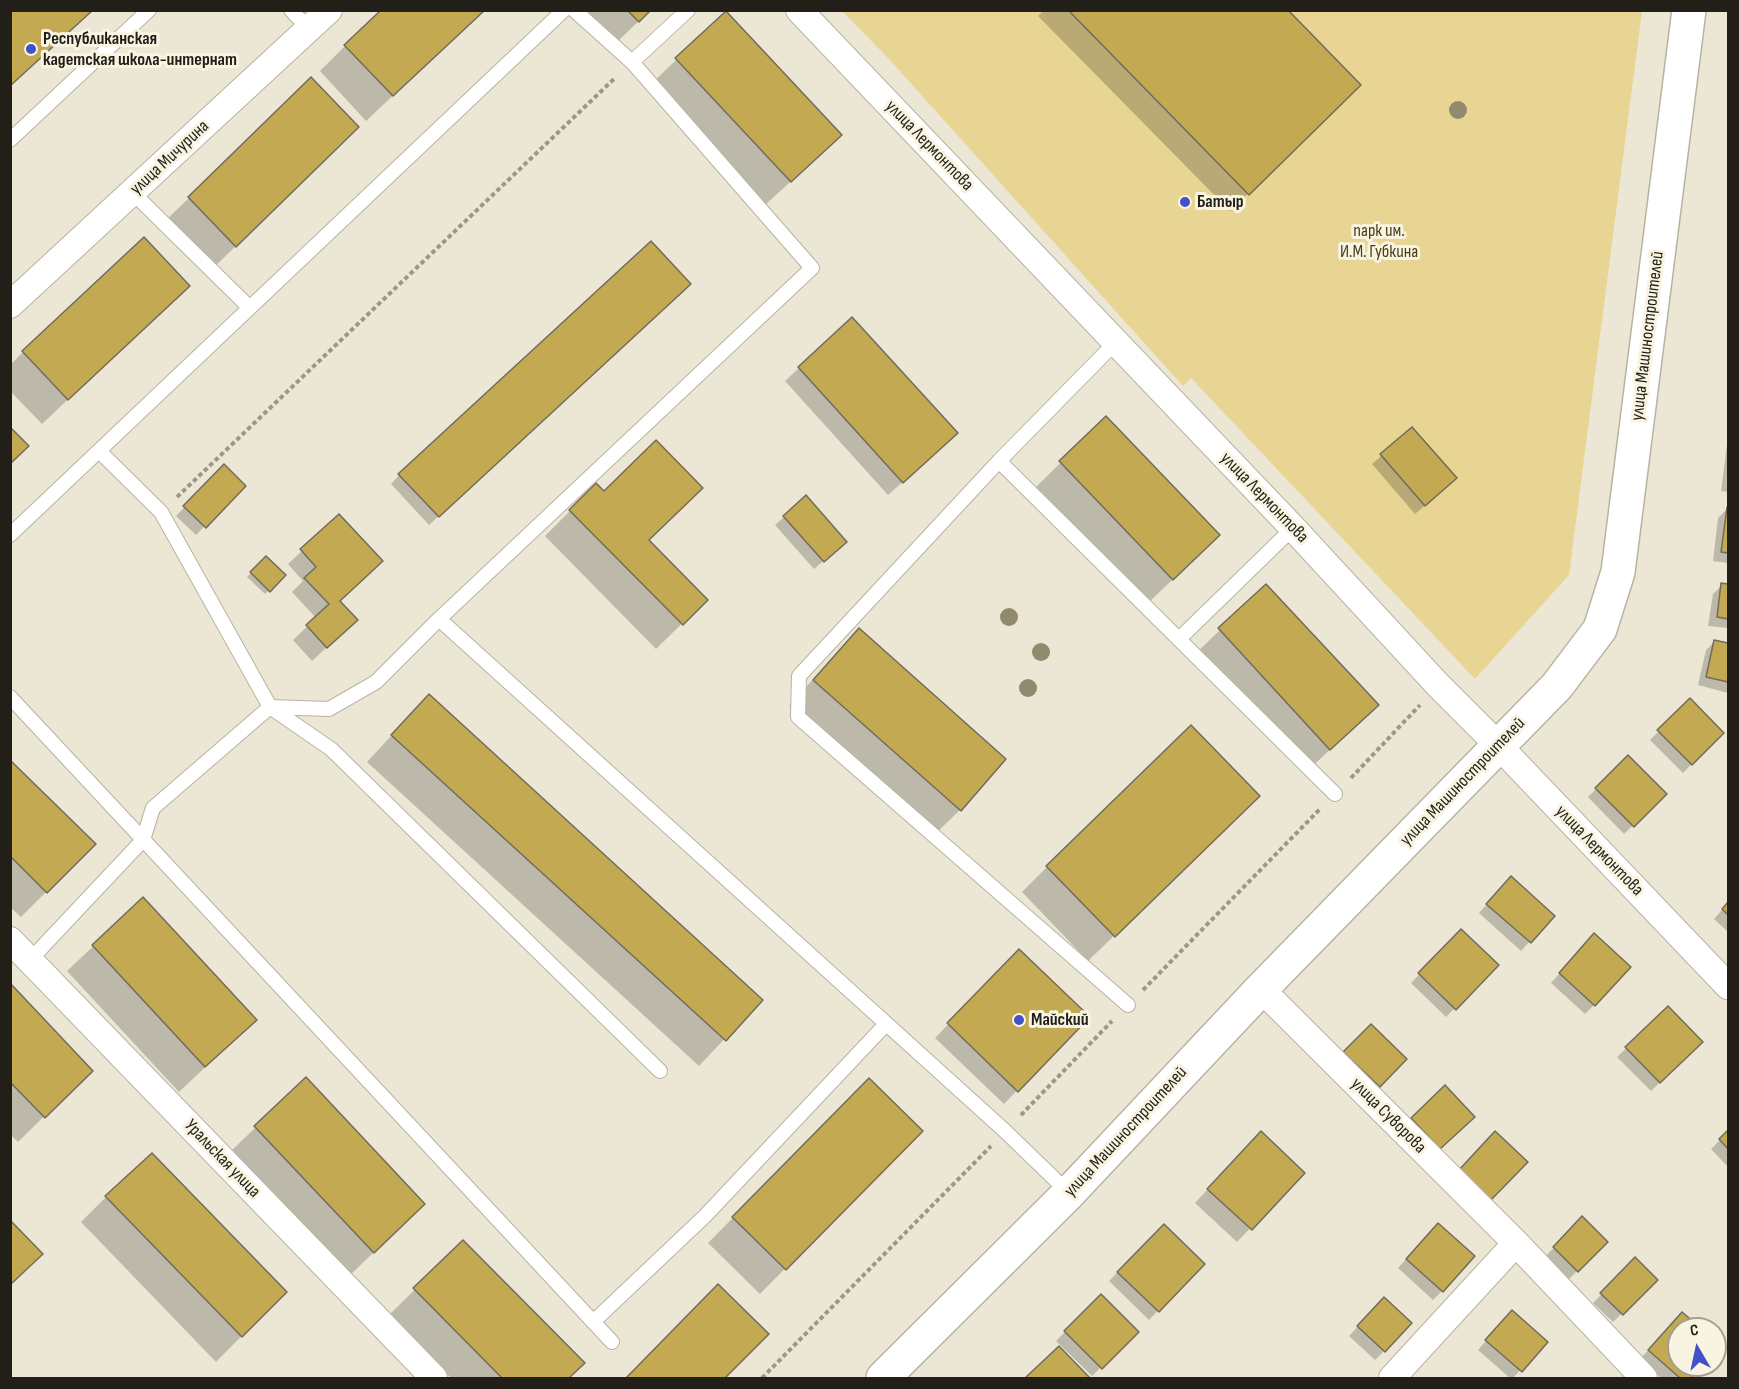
<!DOCTYPE html>
<html>
<head>
<meta charset="utf-8">
<style>
  body { margin:0 }
  #map { position:relative; width:1739px; height:1389px; overflow:hidden; background:#ece7d5; font-family:"Sofia Sans Condensed",sans-serif }
  canvas { display:block }
  .frame { position:absolute; inset:0; border:12px solid #211f18; pointer-events:none }
  .north { position:absolute; left:1667px; top:1317px; width:60px; height:60px; box-sizing:border-box; background:#f9f4e2; border:2px solid #a39f91; border-radius:50%; rotate:351deg; font-size:16px; font-weight:700; line-height:24px; text-align:center; color:#211f18 }
  .north::after { content:''; display:block; margin:auto; width:21px; height:27px; background:#4450c5; clip-path:polygon(50% 0,100% 100%,50% 72%,0 100%) }
</style>
</head>
<body>
<div id="map">
<canvas width="1739" height="1389"></canvas>
<div class="frame"></div>
<div class="north">С</div>
</div>
<script>
const ctx = document.querySelector('canvas').getContext('2d');
ctx.lineJoin = 'round';
function fill(path, color) { ctx.fillStyle = color; ctx.fill(path, 'evenodd'); }
const shape = rows => new Path2D(rows.map(r => 'M' + r).join(''));
function stroke(path, color, width, dash) { ctx.strokeStyle = color; ctx.lineWidth = width; ctx.lineCap = dash ? 'butt' : 'round'; ctx.setLineDash(dash || []); ctx.stroke(path); }
function drawText(font, color, halo, rows, align = 'center') {
  ctx.font = font + ' "Sofia Sans Condensed",sans-serif'; ctx.lineWidth = 6; ctx.setLineDash([]); ctx.textBaseline = 'middle'; ctx.strokeStyle = halo; ctx.fillStyle = color; for (const [text, x, y, turn = 0] of rows) {
    ctx.save(); ctx.translate(x, y); ctx.rotate((+turn || 0) * Math.PI / 180); ctx.textAlign = isNaN(turn) ? turn : align; if (halo) ctx.strokeText(text, 0, 0); ctx.fillText(text, 0, 0); ctx.restore();
  }
}
const green = shape([
  [842,11,1642,11,1569,575,1475,679,1191,378,1183,386,888,58]
]);
const shadow = shape([
  [484,10,366,121,320,71,345,46],
  [577,10,650,10,612,47],
  [1044,10,1286,10,1359,85,1230,211,1038,16],
  [725,13,814,160,764,206,650,85],
  [311,80,332,153,210,271,163,223],
  [188,286,42,424,10,391,10,365,23,352],
  [680,292,429,525,391,484,399,475],
  [799,368,942,447,888,495,785,381],
  [1106,418,1193,560,1147,604,1035,488],
  [1412,429,1446,487,1415,514,1372,464],
  [1728,437,1728,492,1721,491],
  [224,466,244,486,196,535,176,516],
  [1727,509,1728,509,1728,563,1713,561,1718,518],
  [570,511,648,541,706,600,656,649,545,536],
  [339,516,339,601,342,633,312,661,293,640,316,618,292,592,303,581,288,564],
  [784,517,836,550,814,569,775,525],
  [266,558,284,575,265,594,247,577],
  [1722,585,1728,586,1728,628,1708,626,1713,594],
  [1266,586,1351,730,1304,774,1194,655],
  [859,630,960,810,934,835,789,706,834,656],
  [1715,641,1728,644,1728,693,1698,685,1706,650],
  [1690,700,1722,733,1683,773,1650,740],
  [404,722,761,1000,699,1066,367,762],
  [1628,757,1665,794,1624,834,1588,797],
  [10,762,94,844,21,917,10,907],
  [1232,821,1088,961,1022,892,1047,867],
  [1502,887,1553,916,1521,951,1479,913],
  [143,899,255,1020,179,1092,67,971],
  [1728,903,1728,932,1714,919],
  [1461,931,1496,965,1446,1017,1411,983],
  [1586,944,1594,1005,1585,1014,1551,983],
  [1019,951,1088,1017,1004,1104,935,1038],
  [10,985,90,1071,18,1142,10,1134],
  [1668,1008,1701,1042,1651,1091,1617,1057],
  [1371,1026,1404,1059,1370,1095,1335,1062],
  [305,1080,398,1229,348,1277,230,1152],
  [869,1080,921,1131,760,1294,708,1243],
  [1445,1087,1464,1125,1430,1157,1403,1128],
  [1728,1132,1728,1167,1711,1149],
  [1247,1147,1303,1173,1237,1242,1195,1203],
  [106,1197,285,1292,216,1362,81,1222],
  [1582,1219,1606,1242,1568,1280,1545,1257],
  [1164,1226,1203,1264,1149,1320,1109,1281],
  [1429,1234,1442,1291,1433,1300,1398,1268],
  [463,1242,583,1363,567,1378,451,1378,389,1315],
  [1635,1260,1656,1280,1613,1322,1593,1303],
  [1101,1296,1137,1332,1092,1376,1056,1341],
  [1375,1308,1384,1351,1375,1360,1349,1336],
  [692,1311,767,1334,723,1378,627,1378],
  [1503,1321,1546,1342,1513,1378,1510,1378,1478,1350],
  [1674,1323,1699,1329,1679,1329,1679,1365,1702,1365,1689,1378,1661,1378,1640,1359],
  [1059,1348,1088,1378,1027,1378]
]);
const building = shape([
  [11,10,93,10,10,86,11,10],
  [381,10,485,10,393,96,344,45,381,10],
  [627,10,651,10,639,22,627,10],
  [1068,10,1288,10,1361,85,1249,195,1068,10],
  [726,11,842,135,791,182,675,58,726,11],
  [311,77,359,127,236,247,188,197,311,77],
  [144,237,190,286,68,400,22,351,144,237],
  [651,241,691,284,439,517,398,474,651,241],
  [852,317,958,433,903,483,798,367,852,317],
  [1106,416,1220,535,1173,580,1059,461,1106,416],
  [10,427,29,446,10,464,10,427],
  [1412,427,1457,478,1425,506,1380,454,1412,427],
  [656,440,703,488,649,540,708,600,683,625,569,510,596,483,604,491,656,440],
  [224,464,246,486,206,528,183,506,224,464],
  [806,495,847,542,824,562,783,516,806,495],
  [1727,507,1728,508,1728,553,1721,552,1727,507],
  [339,514,383,561,340,601,358,620,327,648,306,625,329,604,304,578,316,567,300,549,339,514],
  [266,556,286,575,270,592,250,572,266,556],
  [1721,583,1728,584,1728,619,1717,617,1721,583],
  [1266,584,1379,705,1330,750,1218,628,1266,584],
  [859,628,1006,759,961,811,813,680,859,628],
  [1714,640,1728,643,1728,682,1706,677,1714,640],
  [429,694,763,1000,726,1041,391,735,429,694],
  [1690,698,1724,733,1692,765,1657,730,1690,698],
  [1191,725,1260,796,1115,937,1046,866,1191,725],
  [1628,755,1667,794,1634,827,1595,788,1628,755],
  [10,760,96,844,47,893,10,856,10,760],
  [1511,876,1555,916,1531,943,1486,904,1511,876],
  [143,897,257,1020,205,1067,92,945,143,897],
  [1728,902,1728,915,1722,909,1728,902],
  [1461,929,1499,965,1456,1010,1418,973,1461,929],
  [1594,933,1631,967,1595,1006,1559,973,1594,933],
  [1019,949,1090,1017,1018,1092,947,1023,1019,949],
  [10,983,93,1071,45,1118,10,1082,10,983],
  [1668,1006,1703,1042,1660,1083,1625,1047,1668,1006],
  [1371,1024,1407,1059,1380,1087,1343,1052,1371,1024],
  [306,1077,425,1204,374,1253,254,1126,306,1077],
  [869,1078,923,1131,786,1270,732,1217,869,1078],
  [1445,1085,1475,1117,1440,1149,1411,1118,1445,1085],
  [1728,1130,1728,1149,1719,1139,1728,1130],
  [1261,1131,1305,1173,1252,1230,1207,1189,1261,1131],
  [1495,1131,1528,1162,1490,1201,1458,1171,1495,1131],
  [152,1153,287,1292,242,1337,105,1196,152,1153],
  [1582,1216,1608,1242,1578,1272,1553,1247,1582,1216],
  [10,1220,43,1254,10,1285,10,1220],
  [1438,1223,1475,1256,1443,1292,1406,1259,1438,1223],
  [1164,1224,1205,1264,1159,1312,1117,1272,1164,1224],
  [463,1240,585,1363,569,1378,502,1378,413,1288,463,1240],
  [1635,1257,1658,1280,1623,1315,1600,1293,1635,1257],
  [718,1284,769,1334,725,1378,626,1378,718,1284],
  [1101,1294,1139,1332,1102,1369,1064,1331,1101,1294],
  [1384,1297,1412,1323,1385,1352,1357,1326,1384,1297],
  [1512,1310,1548,1342,1522,1372,1485,1340,1512,1310],
  [1682,1312,1702,1329,1679,1329,1679,1365,1704,1365,1691,1378,1680,1378,1648,1350,1682,1312],
  [1059,1346,1090,1378,1025,1378,1059,1346]
]);
const path = shape([
  [177,497,616,77],
  [1351,778,1420,705],
  [1143,990,1320,809],
  [1021,1115,1112,1021],
  [762,1378,991,1146]
]);
const lane = shape([
  [291,10,309,29],
  [574,10,632,62,812,268,439,619,1005,1131,1069,1193],
  [632,62,688,10],
  [10,140,149,10],
  [132,192,249,307],
  [99,451,161,512,270,707,331,749,660,1071],
  [999,461,1116,342],
  [10,535,564,10],
  [1179,639,1293,528],
  [10,697,612,1342],
  [30,960,143,840,153,808,270,707,329,709,376,682,439,619],
  [1128,1005,798,717,799,676,999,461,1335,794],
  [593,1322,705,1216,886,1024]
]);
const street = shape([
  [799,10,1293,528,1438,685,1498,745,1728,986],
  [10,305,329,10],
  [10,940,434,1378],
  [1261,989,1516,1243,1644,1378],
  [1392,1378,1516,1243]
]);
const secondary = shape([
  [883,1378,1069,1193,1261,989,1557,686,1600,629,1618,572,1689,10]
]);
const trees = [
  [1458,110],
  [1009,617],
  [1041,652],
  [1028,688]
];
const markers = [
  [31,49,6,"#4450c5"],
  [1185,202,6,"#4450c5"],
  [1019,1020,6,"#4450c5"]
];
const poiNames = [
  ["Республиканская",43,39],
  ["кадетская школа-интернат",43,60],
  ["Батыр",1197,202],
  ["Майский",1031,1020]
];
const streetNames = [
  ["улица Лермонтова",929,146,46],
  ["улица Мичурина",170,158,-43],
  ["улица Машиностроителей",1648,336,-83],
  ["улица Лермонтова",1264,498,46],
  ["улица Машиностроителей",1463,782,-46],
  ["улица Лермонтова",1599,851,46],
  ["улица Суворова",1388,1116,45],
  ["улица Машиностроителей",1126,1132,-47],
  ["Уральская улица",222,1159,46]
];
const parkNames = [
  ["парк им.",1379,231],
  ["И.М. Губкина",1379,252]
];
fill(green, '#e8d593');
fill(shadow, '#0003');
fill(building, '#c2a952');
stroke(building, '#706b5c', 1.5);
stroke(lane, '#b8b3a2', 16);
stroke(street, '#b8b3a2', 28);
stroke(secondary, '#b8b3a2', 36);
stroke(path, '#9b988a', 4, [4.5, 3]);
stroke(lane, '#fff', 14);
stroke(street, '#fff', 26);
stroke(secondary, '#fff', 33);
ctx.fillStyle = '#928a6d';
for (const [x, y] of trees) { ctx.beginPath(); ctx.arc(x, y, 9, 0, 2 * Math.PI); ctx.fill(); }
for (const [x, y, r, color] of markers) { const dot = new Path2D(); dot.arc(x, y, r, 0, 2 * Math.PI); ctx.fillStyle = color; ctx.fill(dot); stroke(dot, '#f9f4e2', 2); }
drawText('bold 18px', '#211f18', '#f9f4e2', poiNames, 'left');
drawText('18px', '#211f18', '#f9f4e2', streetNames);
drawText('18px', '#483e18', '#f9f4e2', parkNames);
</script>
</body>
</html>
